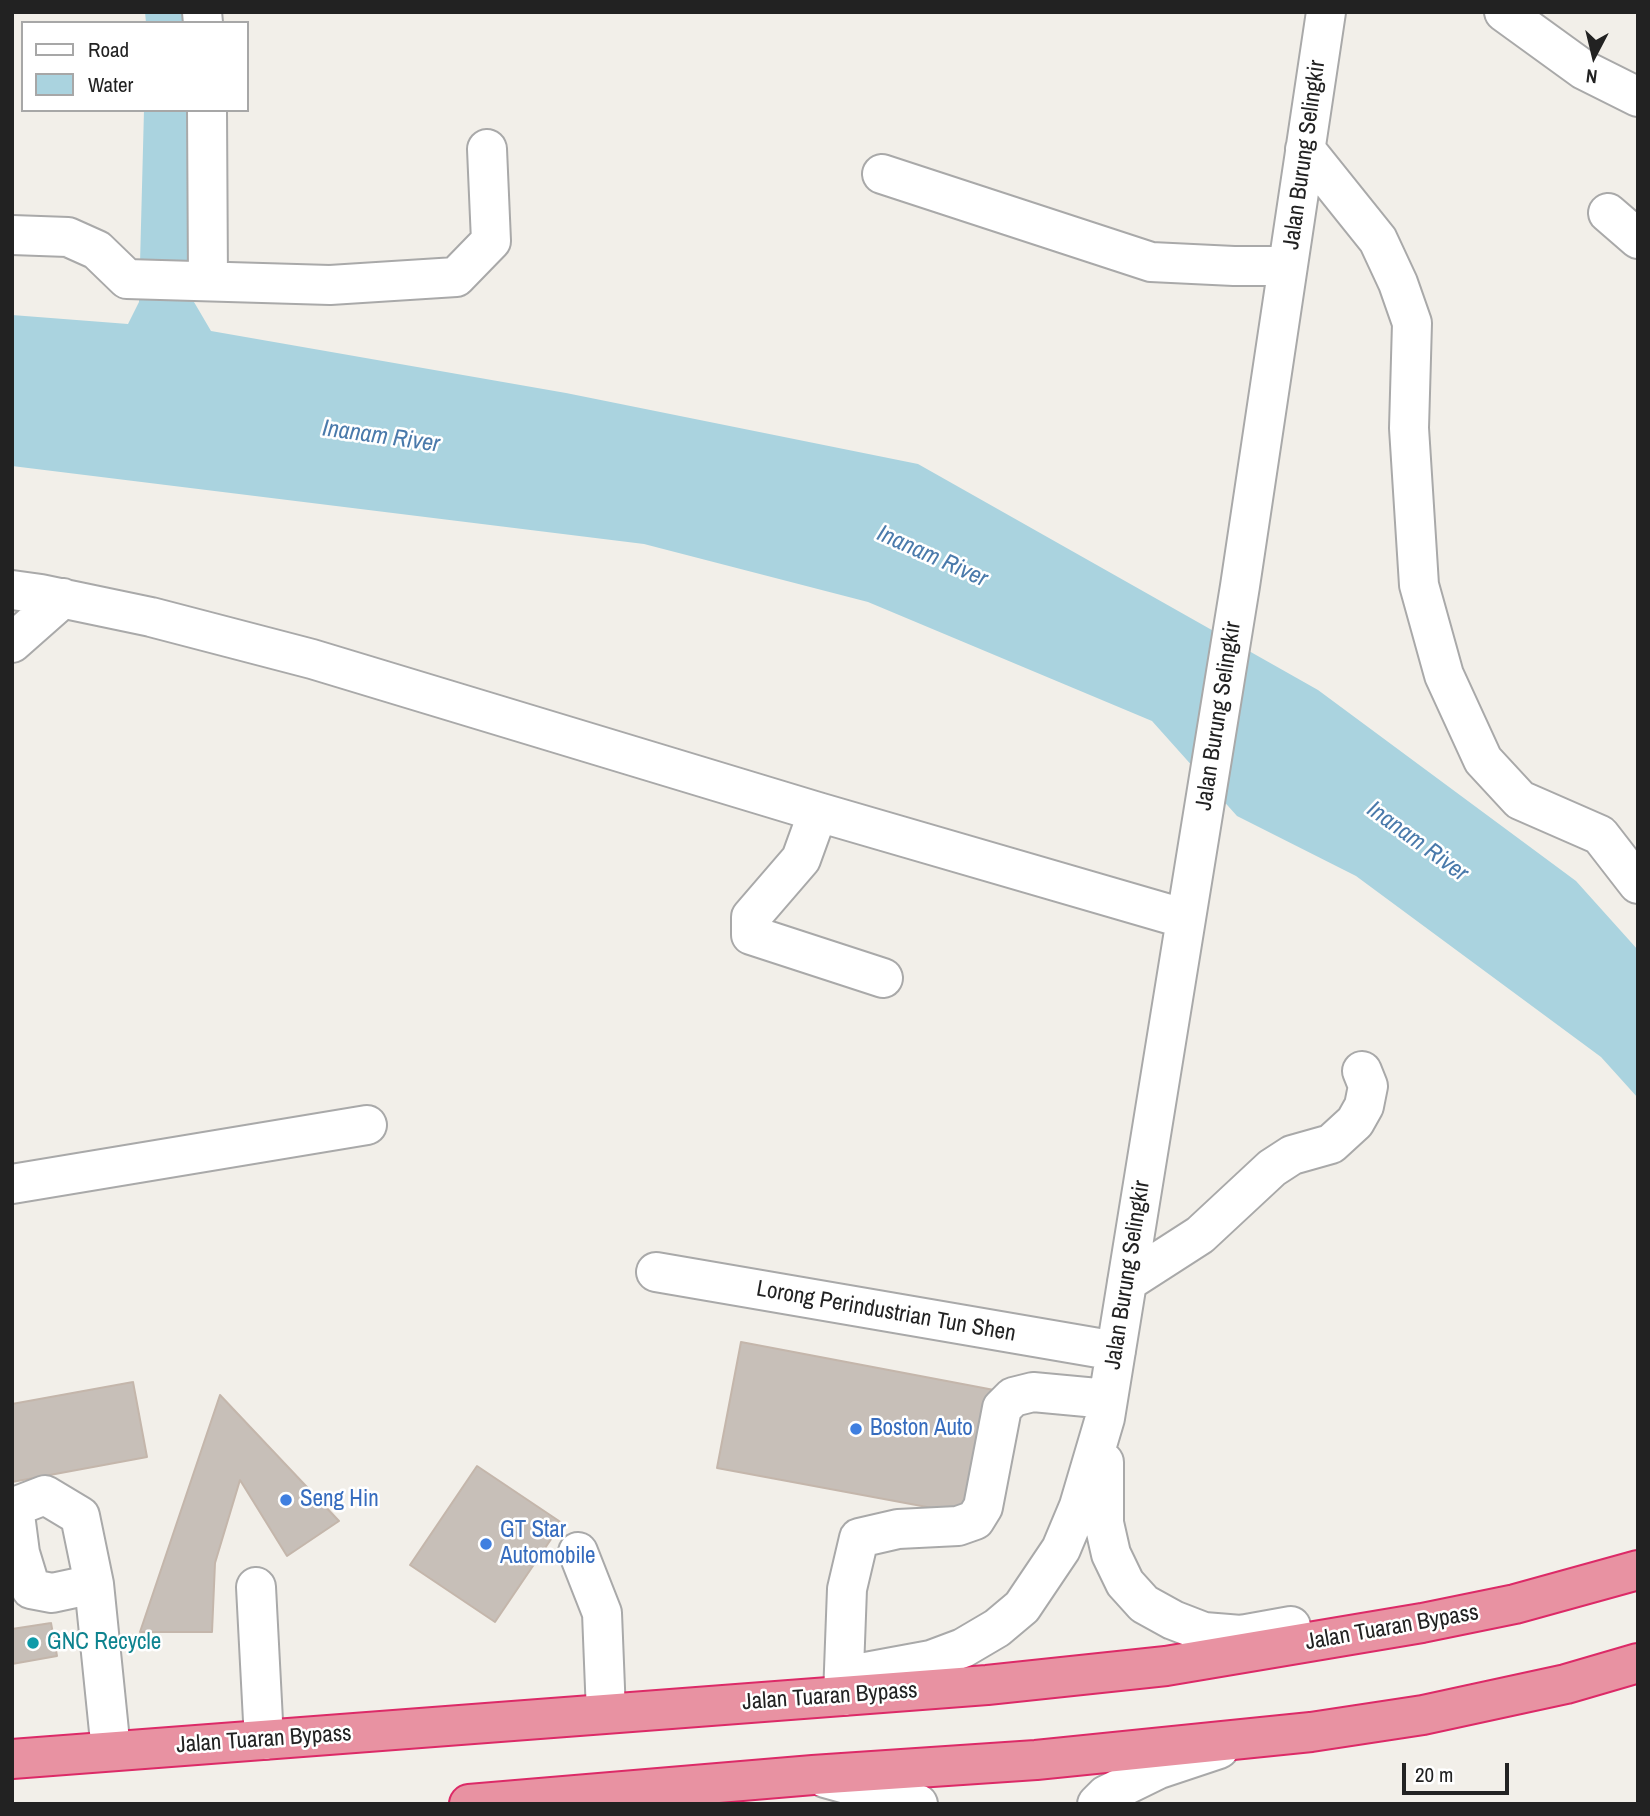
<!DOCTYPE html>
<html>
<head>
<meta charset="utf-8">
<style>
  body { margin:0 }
  #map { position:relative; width:1650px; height:1816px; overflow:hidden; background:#f2efe9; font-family:"Archivo Narrow",sans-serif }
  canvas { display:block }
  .frame { position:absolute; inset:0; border:14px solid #222; pointer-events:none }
  .legend { position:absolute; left:21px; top:21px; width:228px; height:91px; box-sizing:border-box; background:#fff; border:2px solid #a7a7a7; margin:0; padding:9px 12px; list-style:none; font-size:21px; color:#222 }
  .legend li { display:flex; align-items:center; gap:14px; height:35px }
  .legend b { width:35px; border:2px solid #a7a7a7 }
  .north { position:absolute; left:1559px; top:21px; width:70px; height:70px; -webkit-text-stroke:5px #fff; paint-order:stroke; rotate:187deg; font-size:19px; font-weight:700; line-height:28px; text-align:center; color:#222 }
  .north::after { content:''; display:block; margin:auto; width:24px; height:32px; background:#222; clip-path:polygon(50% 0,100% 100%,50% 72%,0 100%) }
  .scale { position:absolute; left:1402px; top:1763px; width:107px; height:32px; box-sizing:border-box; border:4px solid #222; border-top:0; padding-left:9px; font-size:21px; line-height:24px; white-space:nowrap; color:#222; -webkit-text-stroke:5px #fff; paint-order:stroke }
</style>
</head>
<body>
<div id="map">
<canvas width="1650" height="1816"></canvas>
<div class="frame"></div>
<ul class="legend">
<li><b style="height:9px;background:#fff"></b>Road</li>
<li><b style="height:19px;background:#aad3df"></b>Water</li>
</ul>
<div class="north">N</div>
<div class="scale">20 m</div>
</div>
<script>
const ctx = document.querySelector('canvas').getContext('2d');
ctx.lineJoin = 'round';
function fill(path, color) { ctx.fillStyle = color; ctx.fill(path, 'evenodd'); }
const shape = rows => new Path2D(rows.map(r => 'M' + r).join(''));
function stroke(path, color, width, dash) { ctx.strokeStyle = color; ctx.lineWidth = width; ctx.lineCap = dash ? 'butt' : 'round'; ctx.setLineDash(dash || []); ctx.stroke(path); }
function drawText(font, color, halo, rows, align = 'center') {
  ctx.font = font + ' "Archivo Narrow",sans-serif'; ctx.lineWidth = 5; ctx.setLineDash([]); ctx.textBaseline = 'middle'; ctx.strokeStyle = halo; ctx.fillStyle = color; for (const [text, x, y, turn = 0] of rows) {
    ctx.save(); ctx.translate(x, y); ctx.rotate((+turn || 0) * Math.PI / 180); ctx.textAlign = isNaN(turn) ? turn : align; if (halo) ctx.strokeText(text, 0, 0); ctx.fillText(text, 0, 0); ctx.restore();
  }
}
const water = shape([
  [145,12,189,12,190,23,146,23],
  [144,110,191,110,194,302,211,331,566,393,918,464,1318,690,1576,881,1638,950,1638,1098,1601,1057,1356,876,1237,816,1152,721,868,602,644,544,12,466,12,315,128,324,139,302]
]);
const building = shape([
  [741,1342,994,1390,970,1515,717,1468,741,1342],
  [133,1382,147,1457,12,1482,12,1404,133,1382],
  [220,1395,339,1521,287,1556,240,1480,215,1563,212,1632,140,1632,220,1395],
  [477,1466,562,1523,495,1622,410,1565,477,1466],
  [51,1623,57,1656,12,1664,12,1629,51,1623]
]);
const minor = shape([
  [202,12,203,23],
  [1504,12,1584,70,1638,97],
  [207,110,208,281],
  [1305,149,1378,240,1398,283,1412,323,1409,428,1419,585,1444,675,1483,760,1520,800,1600,835,1638,884],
  [882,174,1151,262,1234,266,1288,266],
  [1608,213,1638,239],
  [12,235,68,237,97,250,127,279,330,285,456,277,491,241,487,149],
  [12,590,41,594,151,617,312,659,818,812,1186,919],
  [12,643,63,598],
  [818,812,801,859,751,917,751,935,883,978],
  [12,1184,367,1125],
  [656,1272,1116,1351],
  [1127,1282,1200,1235,1272,1168,1292,1155,1331,1144,1355,1122,1364,1106,1368,1086,1362,1071],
  [1104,1462,1104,1523,1111,1554,1125,1583,1144,1604,1173,1620,1204,1632,1241,1635,1291,1626],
  [578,1552,602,1613,606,1713],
  [94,1584,52,1593,31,1589,20,1553,14,1507,45,1495,80,1516,94,1584,111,1751],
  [256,1587,264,1740],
  [843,1696,866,1672,931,1660,963,1648,997,1628,1022,1607,1061,1549,1079,1506,1105,1418,1240,586,1326,12],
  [843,1696,847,1589,859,1538,898,1529,958,1526,975,1520,983,1507,1002,1408,1013,1397,1033,1392,1108,1399],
  [825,1778,918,1804],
  [1097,1804,1106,1795,1159,1769,1219,1749]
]);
const highway = shape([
  [12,1759,987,1685,1166,1666,1422,1623,1515,1604,1638,1570],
  [469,1804,813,1775,1036,1760,1311,1732,1423,1715,1566,1684,1638,1663]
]);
const markers = [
  [856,1429,7,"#3f7fe0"],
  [286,1500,7,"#3f7fe0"],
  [486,1544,7,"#3f7fe0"],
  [33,1643,7,"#0f9aa8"]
];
const streetNames = [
  ["Jalan Burung Selingkir",1305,155,-82],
  ["Jalan Burung Selingkir",1219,716,-81],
  ["Jalan Burung Selingkir",1128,1275,-81],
  ["Lorong Perindustrian Tun Shen",886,1312,10],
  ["Jalan Tuaran Bypass",1392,1628,-10],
  ["Jalan Tuaran Bypass",830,1697,-4],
  ["Jalan Tuaran Bypass",264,1740,-4]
];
const shopNames = [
  ["Boston Auto",870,1429],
  ["Seng Hin",300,1500],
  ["GT Star",500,1531],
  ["Automobile",500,1557]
];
const cultureNames = [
  ["GNC Recycle",47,1643]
];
const waterNames = [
  ["Inanam River",381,437,8],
  ["Inanam River",932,557,24],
  ["Inanam River",1417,842,36]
];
fill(water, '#aad3df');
fill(building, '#c7bfb8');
stroke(building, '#c4b6ab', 2);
stroke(minor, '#a9a9a9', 42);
stroke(highway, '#dc2a67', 42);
stroke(minor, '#fff', 38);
stroke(highway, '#e892a2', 38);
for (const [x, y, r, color] of markers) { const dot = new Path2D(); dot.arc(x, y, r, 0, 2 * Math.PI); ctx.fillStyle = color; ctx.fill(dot); stroke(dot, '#fff', 2.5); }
drawText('23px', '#222', '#fff', streetNames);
drawText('23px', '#366cbe', '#fff', shopNames, 'left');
drawText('23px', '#0d838f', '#fff', cultureNames, 'left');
drawText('italic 24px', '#4a7aab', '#fff', waterNames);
</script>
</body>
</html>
